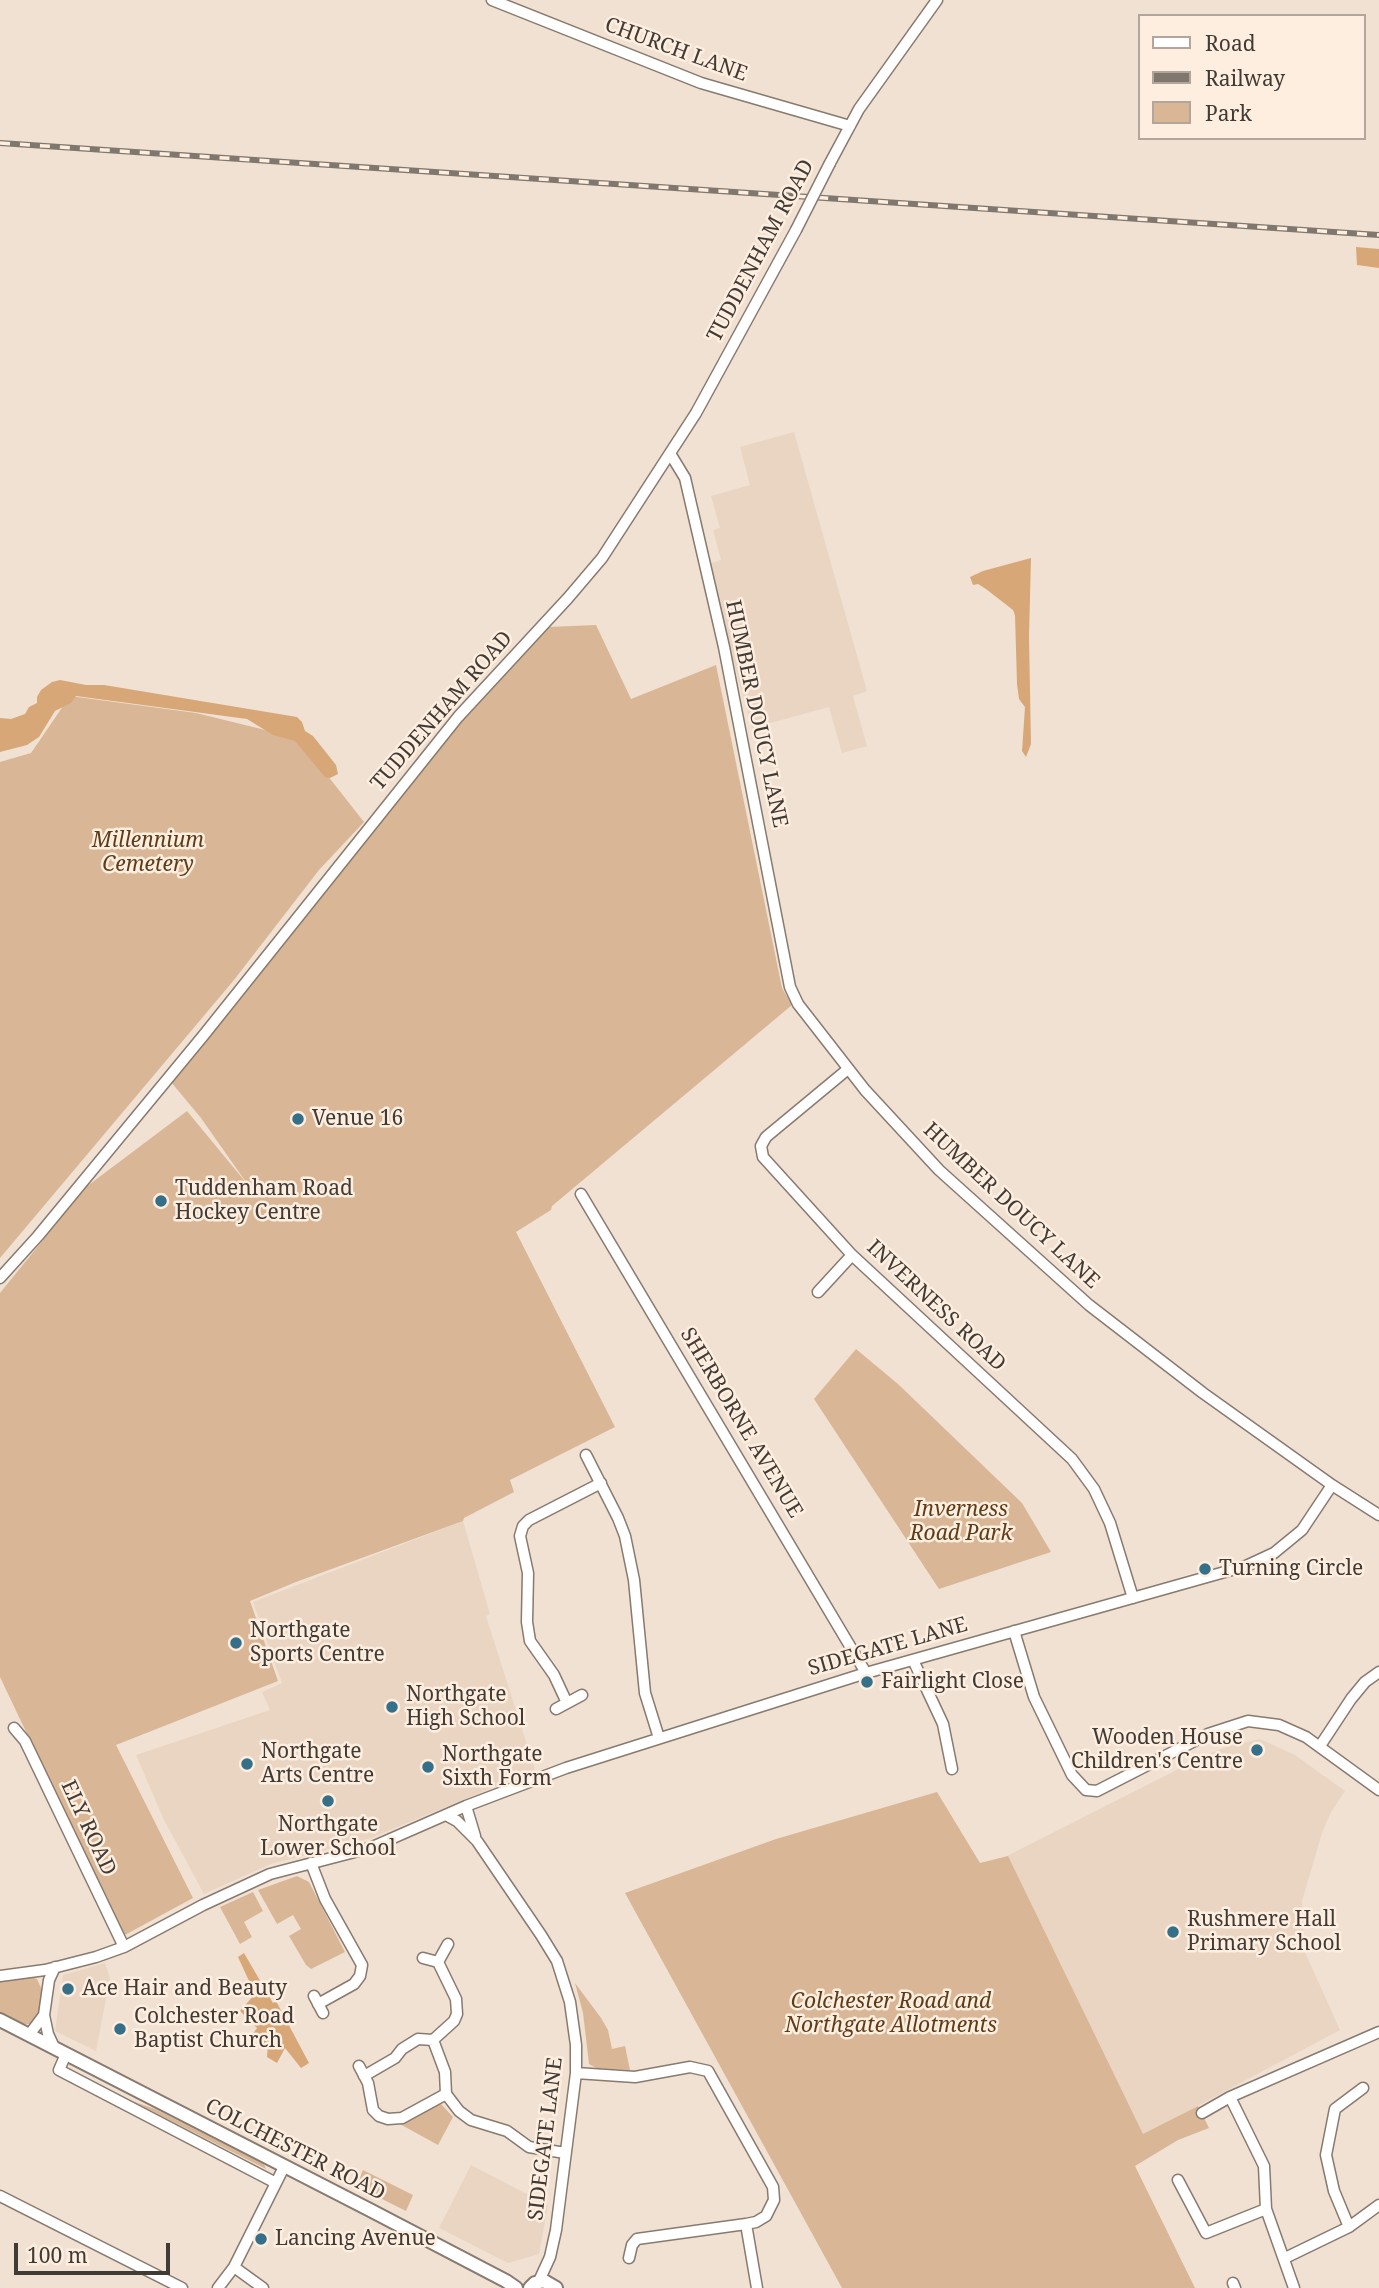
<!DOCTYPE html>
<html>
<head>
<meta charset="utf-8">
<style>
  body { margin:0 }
  #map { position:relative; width:1379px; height:2288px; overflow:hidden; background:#f0e1d3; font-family:"Noto Serif",serif }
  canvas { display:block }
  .legend { position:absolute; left:1138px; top:14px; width:228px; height:126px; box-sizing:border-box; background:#fdeee0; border:2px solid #b2a69c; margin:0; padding:9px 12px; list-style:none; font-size:21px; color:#413b35 }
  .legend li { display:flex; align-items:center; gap:14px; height:35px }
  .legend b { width:35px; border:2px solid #b2a69c }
  .scale { position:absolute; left:14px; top:2243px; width:156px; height:32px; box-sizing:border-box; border:4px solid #413b35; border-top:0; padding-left:9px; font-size:21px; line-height:24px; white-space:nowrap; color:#413b35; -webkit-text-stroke:5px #fdeee0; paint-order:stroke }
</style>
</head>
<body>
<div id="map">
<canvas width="1379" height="2288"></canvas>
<ul class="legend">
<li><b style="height:9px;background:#fff"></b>Road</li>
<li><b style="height:9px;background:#80776e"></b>Railway</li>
<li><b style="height:19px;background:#d9b796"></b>Park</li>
</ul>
<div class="scale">100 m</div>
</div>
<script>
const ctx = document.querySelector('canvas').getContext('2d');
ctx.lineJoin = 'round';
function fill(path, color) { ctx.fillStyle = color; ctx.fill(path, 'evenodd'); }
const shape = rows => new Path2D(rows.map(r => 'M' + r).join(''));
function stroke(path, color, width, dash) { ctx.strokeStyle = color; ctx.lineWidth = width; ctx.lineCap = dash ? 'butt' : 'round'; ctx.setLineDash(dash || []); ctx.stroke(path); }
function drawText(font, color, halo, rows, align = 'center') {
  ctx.font = font + ' "Noto Serif",serif'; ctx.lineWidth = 5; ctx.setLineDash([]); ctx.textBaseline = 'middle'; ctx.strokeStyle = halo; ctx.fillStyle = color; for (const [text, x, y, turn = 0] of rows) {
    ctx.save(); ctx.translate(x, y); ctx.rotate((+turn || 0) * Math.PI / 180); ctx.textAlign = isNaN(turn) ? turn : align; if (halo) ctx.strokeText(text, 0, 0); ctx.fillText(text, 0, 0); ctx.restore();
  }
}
const built = shape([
  [794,432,867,691,853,696,867,746,842,753,829,707,752,728,706,565,721,560,713,530,720,528,711,496,750,485,740,447],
  [463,1521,490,1614,486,1616,535,1770,371,1838,271,1864,204,1894,163,1818,136,1755,270,1710,262,1692,282,1683,253,1602],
  [1260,1739,1295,1755,1345,1791,1331,1812,1322,1833,1302,1901,1304,1950,1340,2030,1143,2135,1005,1857,1206,1755,1226,1747],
  [105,1963,110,1978,96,2051,55,2031,63,1975],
  [471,2165,548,2205,539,2254,508,2263,439,2228]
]);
const green = shape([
  [596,625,631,699,716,665,782,988,792,1005,552,1206,551,1210,516,1232,615,1427,510,1480,514,1492,464,1518,463,1521,296,1582,250,1601,278,1681,116,1745,193,1898,123,1936,0,1677,0,1293,86,1187,187,1111,248,1185,201,1118,171,1082,465,717,548,627],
  [70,696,196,713,298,738,364,822,319,870,234,980,0,1258,0,762,31,753],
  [856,1349,898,1384,1022,1503,1051,1552,939,1589,814,1399],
  [937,1792,980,1863,1008,1856,1143,2134,1198,2106,1209,2128,1178,2140,1135,2166,1195,2288,842,2288,625,1893,776,1839],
  [297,1876,309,1882,345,1952,311,1969,306,1965,289,1936,301,1929,293,1915,277,1924,258,1890],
  [253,1892,263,1911,244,1922,252,1937,240,1944,220,1907],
  [32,1977,37,1979,42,1990,39,2016,30,2024,24,2024,0,2012,0,1982],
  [575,1983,601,2018,608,2030,612,2049,625,2046,630,2070,596,2068,589,2064,583,2013],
  [132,2101,155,2109,264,2164,266,2169],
  [441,2104,453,2117,438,2145,398,2123],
  [363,2170,413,2195,406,2211,356,2186]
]);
const forest = shape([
  [1356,247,1379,249,1379,268,1357,265],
  [1031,558,1029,636,1031,744,1026,757,1022,751,1025,707,1019,699,1017,684,1015,615,1013,610,986,589,978,584,973,585,970,577,983,571],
  [60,680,86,685,104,685,297,717,302,722,305,731,313,736,336,765,338,774,330,778,325,777,295,741,273,735,247,719,76,696,71,703,55,711,39,737,27,745,0,752,0,718,11,719,25,714,29,707,37,703,37,697,41,690,52,682],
  [244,1953,273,2003,276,2001,309,2063,301,2068,285,2048,277,2063,267,2057,268,2044,250,2038,257,2028,240,2011,255,1994,238,1957]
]);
const minor = shape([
  [492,0,701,83,850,126],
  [830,163,859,109,937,0],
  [671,455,685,478,724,647,790,987,798,1004,865,1090,939,1170,1089,1305,1203,1393,1332,1485,1379,1515],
  [848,1069,766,1137,761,1146,763,1157,852,1255,1072,1459,1094,1489,1110,1523,1133,1598],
  [581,1194,866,1673],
  [0,1278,38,1236,203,1036,458,717,568,598,602,558,696,413,796,230],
  [818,1292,852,1255],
  [586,1455,618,1518,625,1536,634,1580,645,1693,659,1738],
  [1014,1631,1034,1697,1072,1775,1086,1790,1097,1791,1208,1734,1248,1721,1279,1725,1306,1737,1379,1790],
  [913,1660,943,1724,952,1769],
  [567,1703,554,1675,530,1641,527,1622,528,1573,520,1536,523,1526,529,1520,601,1483],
  [556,1709,582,1695],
  [14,1728,25,1741,124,1947],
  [1320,1746,1351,1699,1365,1682,1379,1672],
  [466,1806,475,1836],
  [446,1815,457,1821,477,1841,541,1935,557,1961,570,2002,576,2045,576,2073,556,2230,550,2257,539,2281],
  [311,1863,325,1899,362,1965,360,1976,354,1984,318,2004],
  [448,1944,438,1962,456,1999,457,2014,454,2021,433,2040,445,2072,446,2094,459,2111,471,2120,507,2131,529,2147,565,2153],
  [423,1958,438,1962],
  [0,1976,45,1970,96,1957,124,1947,203,1905,270,1874,370,1848,466,1806,566,1768,866,1673,1246,1566,1274,1553,1302,1530,1332,1485],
  [314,1996,323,2013],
  [29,2035,44,2015],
  [54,2047,48,2034,44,2015,49,1980,55,1967],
  [66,2054,59,2070,276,2183],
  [359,2066,368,2083,373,2110,379,2116,388,2119,402,2118,446,2094],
  [576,2073,635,2077,690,2067,708,2071,773,2187,774,2200,766,2216,756,2222,746,2224],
  [364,2076,395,2058,402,2049,418,2039,433,2040],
  [1230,2097,1264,2166,1266,2209,1294,2288],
  [1202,2113,1230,2097,1379,2032],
  [1178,2180,1206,2233,1266,2209],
  [0,2196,182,2288],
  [1349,2227,1334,2191,1326,2155,1335,2109,1363,2088],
  [629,2258,632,2245,637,2239,746,2224,757,2288],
  [1285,2258,1349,2227,1379,2205],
  [234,2267,263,2288],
  [1233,2283,1235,2288],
  [218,2288,234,2267,284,2167]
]);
const major = shape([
  [0,2020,370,2210,506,2281,516,2288],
  [530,2288,535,2283,544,2281,556,2288]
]);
const rail = shape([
  [0,143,1379,235]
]);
const minorBridge = shape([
  [796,230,830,163]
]);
const markers = [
  [298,1119,7,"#366f88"],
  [161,1201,7,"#366f88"],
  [1205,1569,7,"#366f88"],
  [236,1643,7,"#366f88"],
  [867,1682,7,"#366f88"],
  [392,1707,7,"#366f88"],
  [1257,1750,7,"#366f88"],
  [247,1764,7,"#366f88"],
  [428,1767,7,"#366f88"],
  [328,1801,7,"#366f88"],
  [1173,1932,7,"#366f88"],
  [68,1989,7,"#366f88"],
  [120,2029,7,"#366f88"],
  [261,2239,7,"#366f88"]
];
const streetNames = [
  ["CHURCH LANE",676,50,20],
  ["TUDDENHAM ROAD",761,251,-62],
  ["TUDDENHAM ROAD",442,711,-49],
  ["HUMBER DOUCY LANE",756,714,78],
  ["HUMBER DOUCY LANE",1011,1206,43],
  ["INVERNESS ROAD",936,1306,43],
  ["SHERBORNE AVENUE",741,1423,59],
  ["SIDEGATE LANE",888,1647,-16],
  ["ELY ROAD",88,1828,65],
  ["SIDEGATE LANE",546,2139,-83],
  ["COLCHESTER ROAD",295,2150,27]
];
const parkNames = [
  ["Millennium",148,841],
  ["Cemetery",148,865],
  ["Inverness",961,1510],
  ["Road Park",961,1534],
  ["Colchester Road and",891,2002],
  ["Northgate Allotments",891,2026]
];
const poiNames = [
  ["Venue 16",312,1119],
  ["Tuddenham Road",175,1189],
  ["Hockey Centre",175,1213],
  ["Turning Circle",1219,1569],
  ["Northgate",250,1631],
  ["Sports Centre",250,1655],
  ["Fairlight Close",881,1682],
  ["Northgate",406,1695],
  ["High School",406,1719],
  ["Wooden House",1243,1738,"right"],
  ["Children's Centre",1243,1762,"right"],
  ["Northgate",261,1752],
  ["Arts Centre",261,1776],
  ["Northgate",442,1755],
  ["Sixth Form",442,1779],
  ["Northgate",328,1825,"center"],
  ["Lower School",328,1849,"center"],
  ["Rushmere Hall",1187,1920],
  ["Primary School",1187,1944],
  ["Ace Hair and Beauty",82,1989],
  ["Colchester Road",134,2017],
  ["Baptist Church",134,2041],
  ["Lancing Avenue",275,2239]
];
fill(built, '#ead5c2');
fill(green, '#d9b796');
fill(forest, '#d8a777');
stroke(minor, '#887a6e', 13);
stroke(major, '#887a6e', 16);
stroke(minor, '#fff', 10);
stroke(major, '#fff', 12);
stroke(rail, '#80776e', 6);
stroke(rail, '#fdeee0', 3.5, [10]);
stroke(minorBridge, '#887a6e', 13, []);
stroke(minorBridge, '#fff', 10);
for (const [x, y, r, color] of markers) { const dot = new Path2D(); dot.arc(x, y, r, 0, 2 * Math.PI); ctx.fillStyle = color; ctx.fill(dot); stroke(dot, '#fdeee0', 2.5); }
drawText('21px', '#413b35', '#fdeee0', streetNames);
drawText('italic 21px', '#5d3c17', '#fdeee0', parkNames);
drawText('21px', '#413b35', '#fdeee0', poiNames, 'left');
</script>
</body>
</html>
